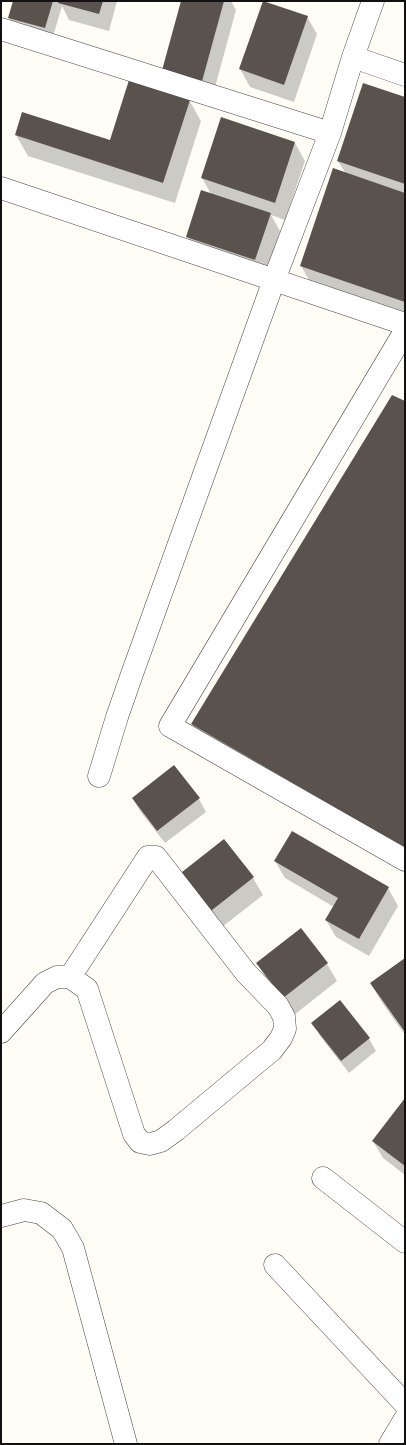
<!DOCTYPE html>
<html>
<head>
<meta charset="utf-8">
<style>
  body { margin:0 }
  #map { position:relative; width:406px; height:1445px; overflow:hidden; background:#fffdf5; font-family:"Source Serif 4",serif }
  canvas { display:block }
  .frame { position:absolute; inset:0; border:2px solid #111; pointer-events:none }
</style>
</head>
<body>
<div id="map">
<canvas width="406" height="1445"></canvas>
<div class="frame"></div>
</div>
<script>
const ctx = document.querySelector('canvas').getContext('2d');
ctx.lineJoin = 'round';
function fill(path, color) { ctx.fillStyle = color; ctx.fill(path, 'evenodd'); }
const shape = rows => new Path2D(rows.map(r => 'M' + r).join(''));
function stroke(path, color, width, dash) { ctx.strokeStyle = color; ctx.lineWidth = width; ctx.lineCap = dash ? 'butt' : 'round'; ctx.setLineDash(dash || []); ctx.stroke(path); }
const shadow = shape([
  [14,1,117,1,109,31,69,20,62,6,52,40,16,31,9,18],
  [182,1,231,1,236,10,211,102,172,92],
  [307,17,317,34,294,102,250,87,240,69],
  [405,98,405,318,313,287,301,266,346,174,338,161],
  [189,100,201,121,175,203,28,156,16,135,110,142],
  [222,119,295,143,305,161,285,220,271,215,280,231,265,276,197,254,187,236,211,194,202,178],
  [405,402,405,861,204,745,192,724],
  [174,767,199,799,206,812,165,843,140,811,133,799],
  [224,840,253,878,263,895,217,931,188,893],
  [275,861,388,888,398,906,369,956,336,937,326,920,334,907,285,878],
  [301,929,327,964,337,981,294,1015,267,980,257,963],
  [405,960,405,1035,383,1004,371,984],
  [313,1023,369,1039,376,1051,349,1073,320,1036],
  [405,1100,405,1175,383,1158,373,1141]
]);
const building = shape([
  [13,1,53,1,45,28,8,18],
  [59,1,103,1,99,14,58,3],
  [181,1,224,1,201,85,161,74],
  [263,1,308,16,284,85,239,69],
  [129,80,190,100,163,183,15,135,22,112,110,140],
  [363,83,405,97,405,184,337,161],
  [221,117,295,142,275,203,201,178],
  [333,168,405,193,405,302,300,266],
  [201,190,271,213,255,260,186,237],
  [392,395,405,401,405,848,191,724],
  [174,765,200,798,157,831,132,798],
  [292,831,389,887,359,939,325,920,338,898,274,861],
  [224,839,254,877,207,914,177,876],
  [301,928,328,963,283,998,256,963],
  [405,958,405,1032,370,983],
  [340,1000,370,1038,341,1061,311,1023],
  [405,1098,405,1166,372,1141]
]);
const minor = shape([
  [1,29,330,133],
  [353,57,405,75],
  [1,188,405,324],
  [405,331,170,726,405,860],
  [99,776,117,717,132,674,274,280,330,133,353,57,373,1],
  [1,1032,45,983,57,977,70,977,87,989,134,1134,140,1142,150,1144,161,1141,176,1130,272,1050,281,1038,285,1029,284,1017,278,1006,246,973,156,857,148,857,70,977],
  [323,1178,405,1242],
  [1,1216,24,1210,41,1213,62,1229,73,1248,126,1444],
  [275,1265,405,1404],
  [390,1444,405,1419]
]);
fill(shadow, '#0003');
fill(building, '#5a524d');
stroke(minor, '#444', 23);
stroke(minor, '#fff', 22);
</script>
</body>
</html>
